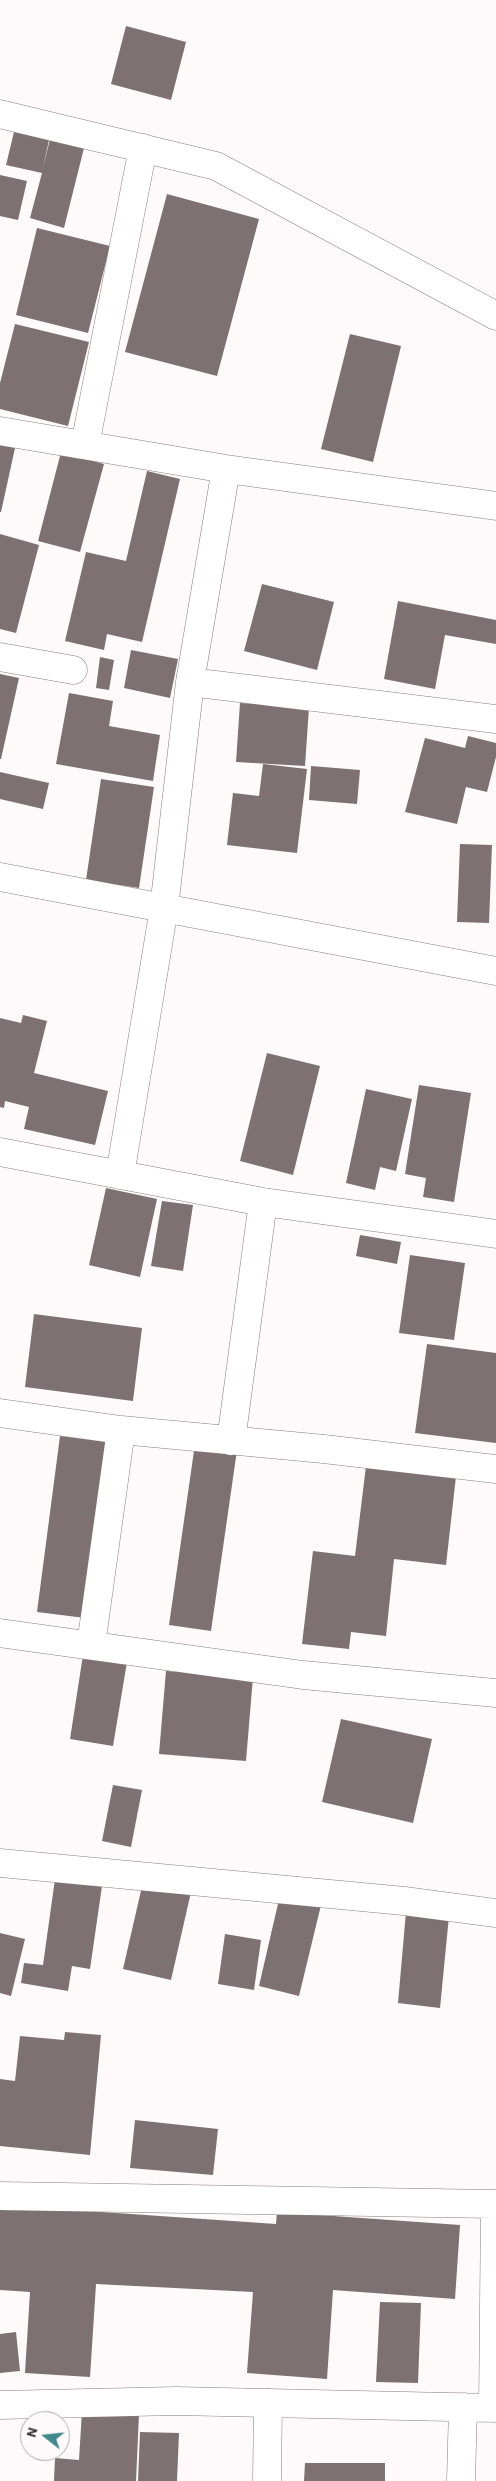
<!DOCTYPE html>
<html>
<head>
<meta charset="utf-8">
<style>
  body { margin:0 }
  #map { position:relative; width:496px; height:2481px; overflow:hidden; background:#fef9fa; font-family:Barlow,sans-serif }
  canvas { display:block }
  .north { position:absolute; left:20px; top:2411px; width:50px; height:50px; box-sizing:border-box; background:#fef9fa; border:1px solid #b0abac; border-radius:50%; rotate:286deg; font-size:14px; font-weight:700; line-height:20px; text-align:center; color:#3c3737 }
  .north::after { content:''; display:block; margin:auto; width:18px; height:22px; background:#41888d; clip-path:polygon(50% 0,100% 100%,50% 72%,0 100%) }
</style>
</head>
<body>
<div id="map">
<canvas width="496" height="2481"></canvas>
<div class="north">N</div>
</div>
<script>
const ctx = document.querySelector('canvas').getContext('2d');
ctx.lineJoin = 'round';
function fill(path, color) { ctx.fillStyle = color; ctx.fill(path, 'evenodd'); }
const shape = rows => new Path2D(rows.map(r => 'M' + r).join(''));
function stroke(path, color, width, dash) { ctx.strokeStyle = color; ctx.lineWidth = width; ctx.lineCap = dash ? 'butt' : 'round'; ctx.setLineDash(dash || []); ctx.stroke(path); }
const building = shape([
  [126,26,186,42,171,100,111,84],
  [14,132,49,140,43,168,50,139,84,148,64,228,30,218,42,173,6,165],
  [0,175,27,181,18,220,0,216],
  [167,194,259,219,217,376,125,352],
  [37,228,110,246,88,333,16,315],
  [15,324,89,342,68,426,0,409,0,383],
  [350,334,401,346,373,462,321,449],
  [0,445,15,448,1,512,0,512],
  [61,452,104,464,80,552,38,541],
  [147,471,180,479,142,642,107,634,104,650,65,641,86,552,126,561],
  [0,534,39,545,16,633,0,629],
  [262,584,334,602,317,670,244,651],
  [398,601,496,620,496,644,445,635,435,689,384,679],
  [131,650,178,659,170,698,124,688],
  [100,657,114,660,109,690,96,688],
  [0,674,19,678,1,759,0,759],
  [69,693,113,701,109,726,160,735,153,781,56,764],
  [240,703,309,707,305,766,236,762],
  [468,736,496,743,496,757,487,792,466,787,457,824,405,812,425,738,465,748],
  [263,764,307,769,297,853,227,845,233,793,259,796],
  [311,766,360,770,357,804,309,800],
  [0,772,49,783,43,809,0,799],
  [101,779,154,787,139,888,86,880],
  [460,844,492,845,489,923,457,922],
  [23,1015,47,1021,34,1073,108,1091,95,1145,24,1129,29,1107,5,1101,4,1108,0,1107,0,1018,21,1023],
  [267,1053,320,1066,293,1175,240,1161],
  [419,1085,471,1093,454,1202,423,1197,426,1178,405,1174],
  [366,1089,412,1099,396,1171,380,1167,375,1190,346,1183],
  [106,1188,157,1199,140,1277,89,1265],
  [162,1201,193,1205,183,1271,151,1266],
  [360,1235,401,1242,397,1264,356,1256],
  [410,1255,465,1263,454,1340,399,1333],
  [34,1314,142,1328,133,1401,25,1387],
  [427,1344,496,1353,496,1443,415,1433],
  [60,1436,108,1442,85,1618,37,1612],
  [195,1444,237,1450,211,1631,169,1625],
  [366,1466,456,1476,446,1565,394,1559,386,1636,351,1632,349,1649,302,1644,313,1551,355,1556],
  [83,1655,127,1662,113,1746,70,1739],
  [166,1671,253,1677,246,1761,159,1754],
  [341,1719,432,1739,413,1823,322,1802],
  [113,1785,142,1790,131,1847,102,1841],
  [56,1872,103,1879,90,1969,72,1966,68,1991,21,1983,24,1963,43,1965],
  [143,1882,191,1892,171,1980,123,1969],
  [280,1895,321,1905,299,1996,259,1986],
  [406,1912,449,1916,440,2008,398,2003],
  [0,1933,25,1939,11,1996,0,1993],
  [225,1934,261,1940,254,1990,218,1984],
  [65,2032,101,2035,90,2155,0,2146,0,2079,15,2081,20,2036,64,2040],
  [135,2120,218,2129,213,2175,130,2168],
  [0,2205,276,2224,277,2212,460,2225,455,2299,333,2290,327,2379,247,2373,253,2292,96,2284,90,2377,25,2373,30,2292,0,2290],
  [380,2302,421,2303,418,2383,376,2382],
  [16,2332,20,2371,0,2373,0,2334],
  [82,2411,139,2414,136,2481,54,2481,55,2458,79,2460],
  [140,2432,179,2433,177,2481,138,2481],
  [305,2463,385,2463,385,2481,304,2481]
]);
const street = shape([
  [0,114,216,166,496,316],
  [0,431,226,469],
  [85,445,143,148],
  [0,657,73,670],
  [190,682,496,719],
  [0,877,496,971],
  [0,1152,263,1202,496,1234],
  [120,1175,164,908,190,682,226,469,496,506],
  [0,1413,121,1430,324,1449,496,1469],
  [231,1441,263,1202],
  [0,1633,303,1675,496,1693],
  [91,1645,121,1430],
  [0,1863,404,1901,496,1913],
  [0,2196,495,2204,493,2408],
  [0,2405,176,2401,496,2408],
  [267,2481,268,2403],
  [461,2481,463,2407]
]);
fill(building, '#7d7173');
stroke(street, '#897e7f', 29);
stroke(street, '#fff', 28);
</script>
</body>
</html>
